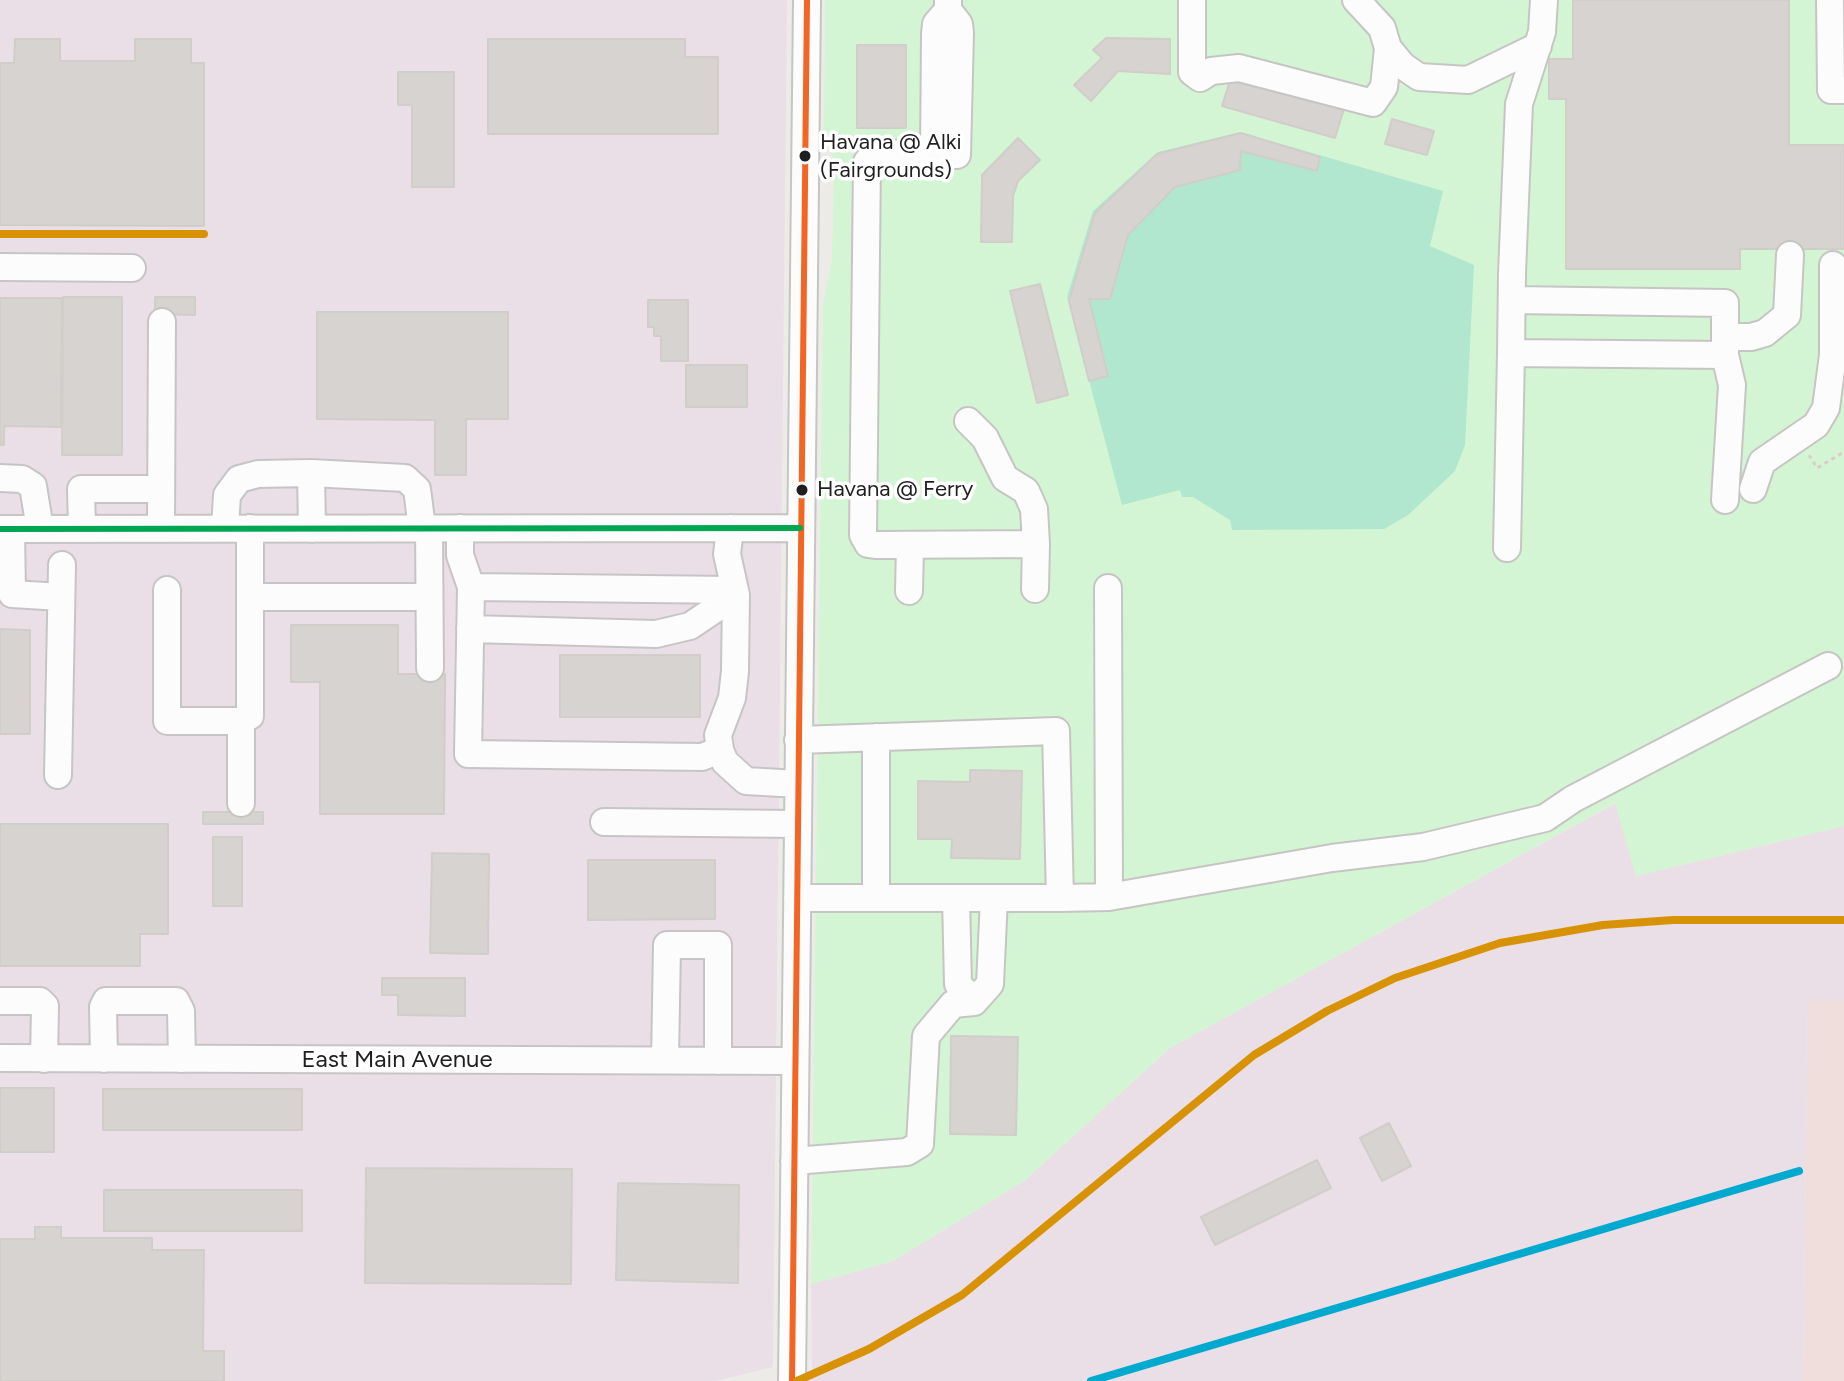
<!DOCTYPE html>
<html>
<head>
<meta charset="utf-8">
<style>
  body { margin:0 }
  canvas { display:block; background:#edebe8 }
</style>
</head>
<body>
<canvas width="1844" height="1381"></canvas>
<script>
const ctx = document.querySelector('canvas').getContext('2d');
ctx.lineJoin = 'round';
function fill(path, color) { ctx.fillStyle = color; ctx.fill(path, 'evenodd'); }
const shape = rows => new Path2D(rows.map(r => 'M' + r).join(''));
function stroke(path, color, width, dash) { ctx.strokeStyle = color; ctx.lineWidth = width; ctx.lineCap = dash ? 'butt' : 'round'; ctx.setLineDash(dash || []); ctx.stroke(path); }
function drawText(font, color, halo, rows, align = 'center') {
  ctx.font = font + ' Figtree,sans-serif'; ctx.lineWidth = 7; ctx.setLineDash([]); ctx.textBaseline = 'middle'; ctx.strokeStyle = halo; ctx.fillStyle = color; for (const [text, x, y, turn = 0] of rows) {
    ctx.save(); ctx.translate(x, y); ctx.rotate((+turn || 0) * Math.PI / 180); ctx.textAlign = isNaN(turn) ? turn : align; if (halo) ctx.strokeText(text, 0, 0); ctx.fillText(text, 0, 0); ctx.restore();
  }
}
const commercial = shape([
  [1808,1000,1844,1000,1844,1381,1803,1381]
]);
const industrial = shape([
  [0,0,787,0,773,1367,716,1381,0,1381],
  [1616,803,1636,876,1844,826,1844,1000,1808,1000,1803,1381,812,1381,811,1284,893,1261,1024,1181,1170,1048]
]);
const park = shape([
  [825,0,1844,0,1844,826,1636,876,1615,803,1170,1048,1024,1181,893,1261,811,1284,823,304,832,260,834,163,824,130]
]);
const pitch = shape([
  [1240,132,1443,191,1430,246,1474,265,1465,445,1455,471,1408,515,1384,529,1232,530,1230,520,1193,497,1182,497,1180,490,1122,505,1067,297,1093,211,1158,152]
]);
const building = shape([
  [1573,0,1789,0,1789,145,1844,145,1844,249,1740,249,1740,269,1566,269,1566,99,1549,99,1549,59,1573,59,1573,0],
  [1106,38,1170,39,1170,74,1118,71,1091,101,1074,85,1102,58,1093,50,1106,38],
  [15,39,60,39,60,61,135,61,135,39,191,39,191,63,204,63,204,226,0,225,0,63,14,63,15,39],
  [488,39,685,39,685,57,718,57,718,134,488,134,488,39],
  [857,45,906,45,906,128,857,128,857,45],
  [398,72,454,72,454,187,412,187,412,105,398,105,398,72],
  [1231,77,1344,109,1335,138,1222,106,1231,77],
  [1392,119,1434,131,1427,155,1385,144,1392,119],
  [1241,133,1320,157,1317,171,1241,151,1240,170,1175,187,1128,235,1110,299,1089,299,1108,376,1089,381,1069,301,1095,213,1157,154,1241,133],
  [1018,138,1040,160,1018,181,1013,196,1012,242,981,242,982,175,1018,138],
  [1040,284,1068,395,1037,403,1010,291,1040,284],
  [63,297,122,297,122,455,62,455,63,297],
  [155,297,195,297,195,315,155,314,155,297],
  [0,298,62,298,61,427,4,426,4,445,0,445,0,298],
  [648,300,688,300,688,361,661,361,661,336,654,336,654,327,648,327,648,300],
  [317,312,508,312,508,419,466,419,466,475,435,475,435,420,317,419,317,312],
  [686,365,747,365,747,407,686,407,686,365],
  [291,625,398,625,398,674,445,674,444,814,320,814,320,682,291,682,291,625],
  [0,629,30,630,30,734,0,734,0,629],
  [560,655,700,655,700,717,560,717,560,655],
  [970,770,1022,771,1020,859,951,858,952,839,918,839,918,781,970,782,970,770],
  [203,812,263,812,263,824,203,824,203,812],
  [0,824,168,824,168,934,140,934,140,966,0,966,0,824],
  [213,837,242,837,242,906,213,906,213,837],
  [432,853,489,854,488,954,430,953,432,853],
  [588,860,715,860,715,919,588,920,588,860],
  [382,978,465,978,465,1016,398,1015,398,995,382,995,382,978],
  [951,1036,1018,1037,1016,1135,950,1134,951,1036],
  [0,1088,54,1088,54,1152,0,1152,0,1088],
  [103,1089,302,1089,302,1130,103,1130,103,1089],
  [1389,1123,1411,1166,1382,1181,1360,1138,1389,1123],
  [1317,1160,1331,1188,1215,1245,1201,1217,1317,1160],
  [366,1168,572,1169,571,1284,365,1283,366,1168],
  [618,1183,739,1185,738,1283,616,1280,618,1183],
  [104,1190,302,1190,302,1231,104,1231,104,1190],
  [35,1227,61,1227,61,1238,152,1238,152,1250,204,1250,203,1351,224,1351,224,1381,0,1381,0,1239,35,1239,35,1227]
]);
const path = shape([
  [1809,455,1817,468,1844,452]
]);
const minor = shape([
  [1192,0,1192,72,1200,78,1211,71,1239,68,1373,103,1384,87,1388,48,1382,28,1356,0],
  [1830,0,1831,90,1844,90],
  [948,10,959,24,960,33,957,155,875,153,867,162,863,535,868,544,875,545,1036,544,1035,589],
  [1388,48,1403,66,1419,77,1468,80,1538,46],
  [934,154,935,34,936,24,948,10,948,0],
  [0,267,132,268],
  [1512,300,1725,303,1725,355,1511,353,1512,273,1519,104,1542,32,1544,0],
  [1725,337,1751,337,1765,333,1787,315,1790,255],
  [1725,355,1732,385,1725,500],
  [968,421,985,438,1005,478,1026,491,1034,509,1036,544],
  [0,478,22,479,33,486,40,529],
  [1753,489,1762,462,1816,425,1826,408,1833,355,1833,265],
  [82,528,81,489,161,489],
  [161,528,162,322],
  [225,528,227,495,239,479,258,474,311,473],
  [429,528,430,668],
  [460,528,460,555,471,587,468,754,702,757,720,750],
  [730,528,727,554,736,595,735,671,732,698,718,735,720,750,725,762,746,781,798,784],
  [0,529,800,528],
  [11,529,12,594,61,597],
  [312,529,311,473,405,478,417,489,422,528],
  [1507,548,1511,353],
  [471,587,735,590],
  [1108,588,1109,897,1332,858,1423,847,1545,818,1573,799,1828,666],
  [167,590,167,721,241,721,250,716,250,528],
  [909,591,910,545],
  [250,597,429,597],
  [470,629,656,634,690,626,736,595],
  [241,721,241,803],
  [58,775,62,565],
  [604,822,798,824],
  [797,898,1060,898,1056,731,798,740],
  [876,898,876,737],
  [956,898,958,984,974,1002],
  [1060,898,1109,897],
  [0,1001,40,1001,45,1006,44,1059],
  [0,1058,795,1061],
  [104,1059,103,1007,106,1001,176,1001,181,1011,182,1059],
  [665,1060,667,945,718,945,718,1061],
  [794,1161,907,1152,920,1144,926,1036,953,1004,974,1002,990,984,994,898],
  [792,1381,807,0]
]);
const bus1 = shape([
  [792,1381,807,0]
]);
const bus2 = shape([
  [0,529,800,528]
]);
const rail1 = shape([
  [0,234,204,234],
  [797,1381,869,1349,962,1295,1254,1055,1327,1011,1395,978,1500,943,1603,925,1673,920,1844,920]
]);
const rail2 = shape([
  [1091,1381,1799,1171]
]);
const markers = [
  [805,156,7,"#1f1f1f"],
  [802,490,7,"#1f1f1f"]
];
const busNames = [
  ["Havana @ Alki",820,143],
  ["(Fairgrounds)",820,171],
  ["Havana @ Ferry",817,490]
];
const streetNames = [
  ["East Main Avenue",397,1060]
];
fill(commercial, '#f0dedc');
fill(industrial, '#ebdfe7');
fill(park, '#d4f5d3');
fill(pitch, '#b0e7ce');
fill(building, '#d6d3d0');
stroke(building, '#d1cdc9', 2);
stroke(minor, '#c6c5c4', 30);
stroke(path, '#dbccca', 3, [4, 4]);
stroke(minor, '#fcfcfc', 26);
stroke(bus1, '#f26522', 6);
stroke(bus2, '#00a651', 6);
stroke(rail1, '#d79205', 8);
stroke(rail2, '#00a9ce', 8);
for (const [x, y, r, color] of markers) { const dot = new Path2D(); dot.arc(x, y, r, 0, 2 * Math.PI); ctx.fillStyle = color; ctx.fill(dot); stroke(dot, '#fff', 3); }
drawText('22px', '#1f1f1f', '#fff', busNames, 'left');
drawText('24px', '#1f1f1f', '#fff', streetNames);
</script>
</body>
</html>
